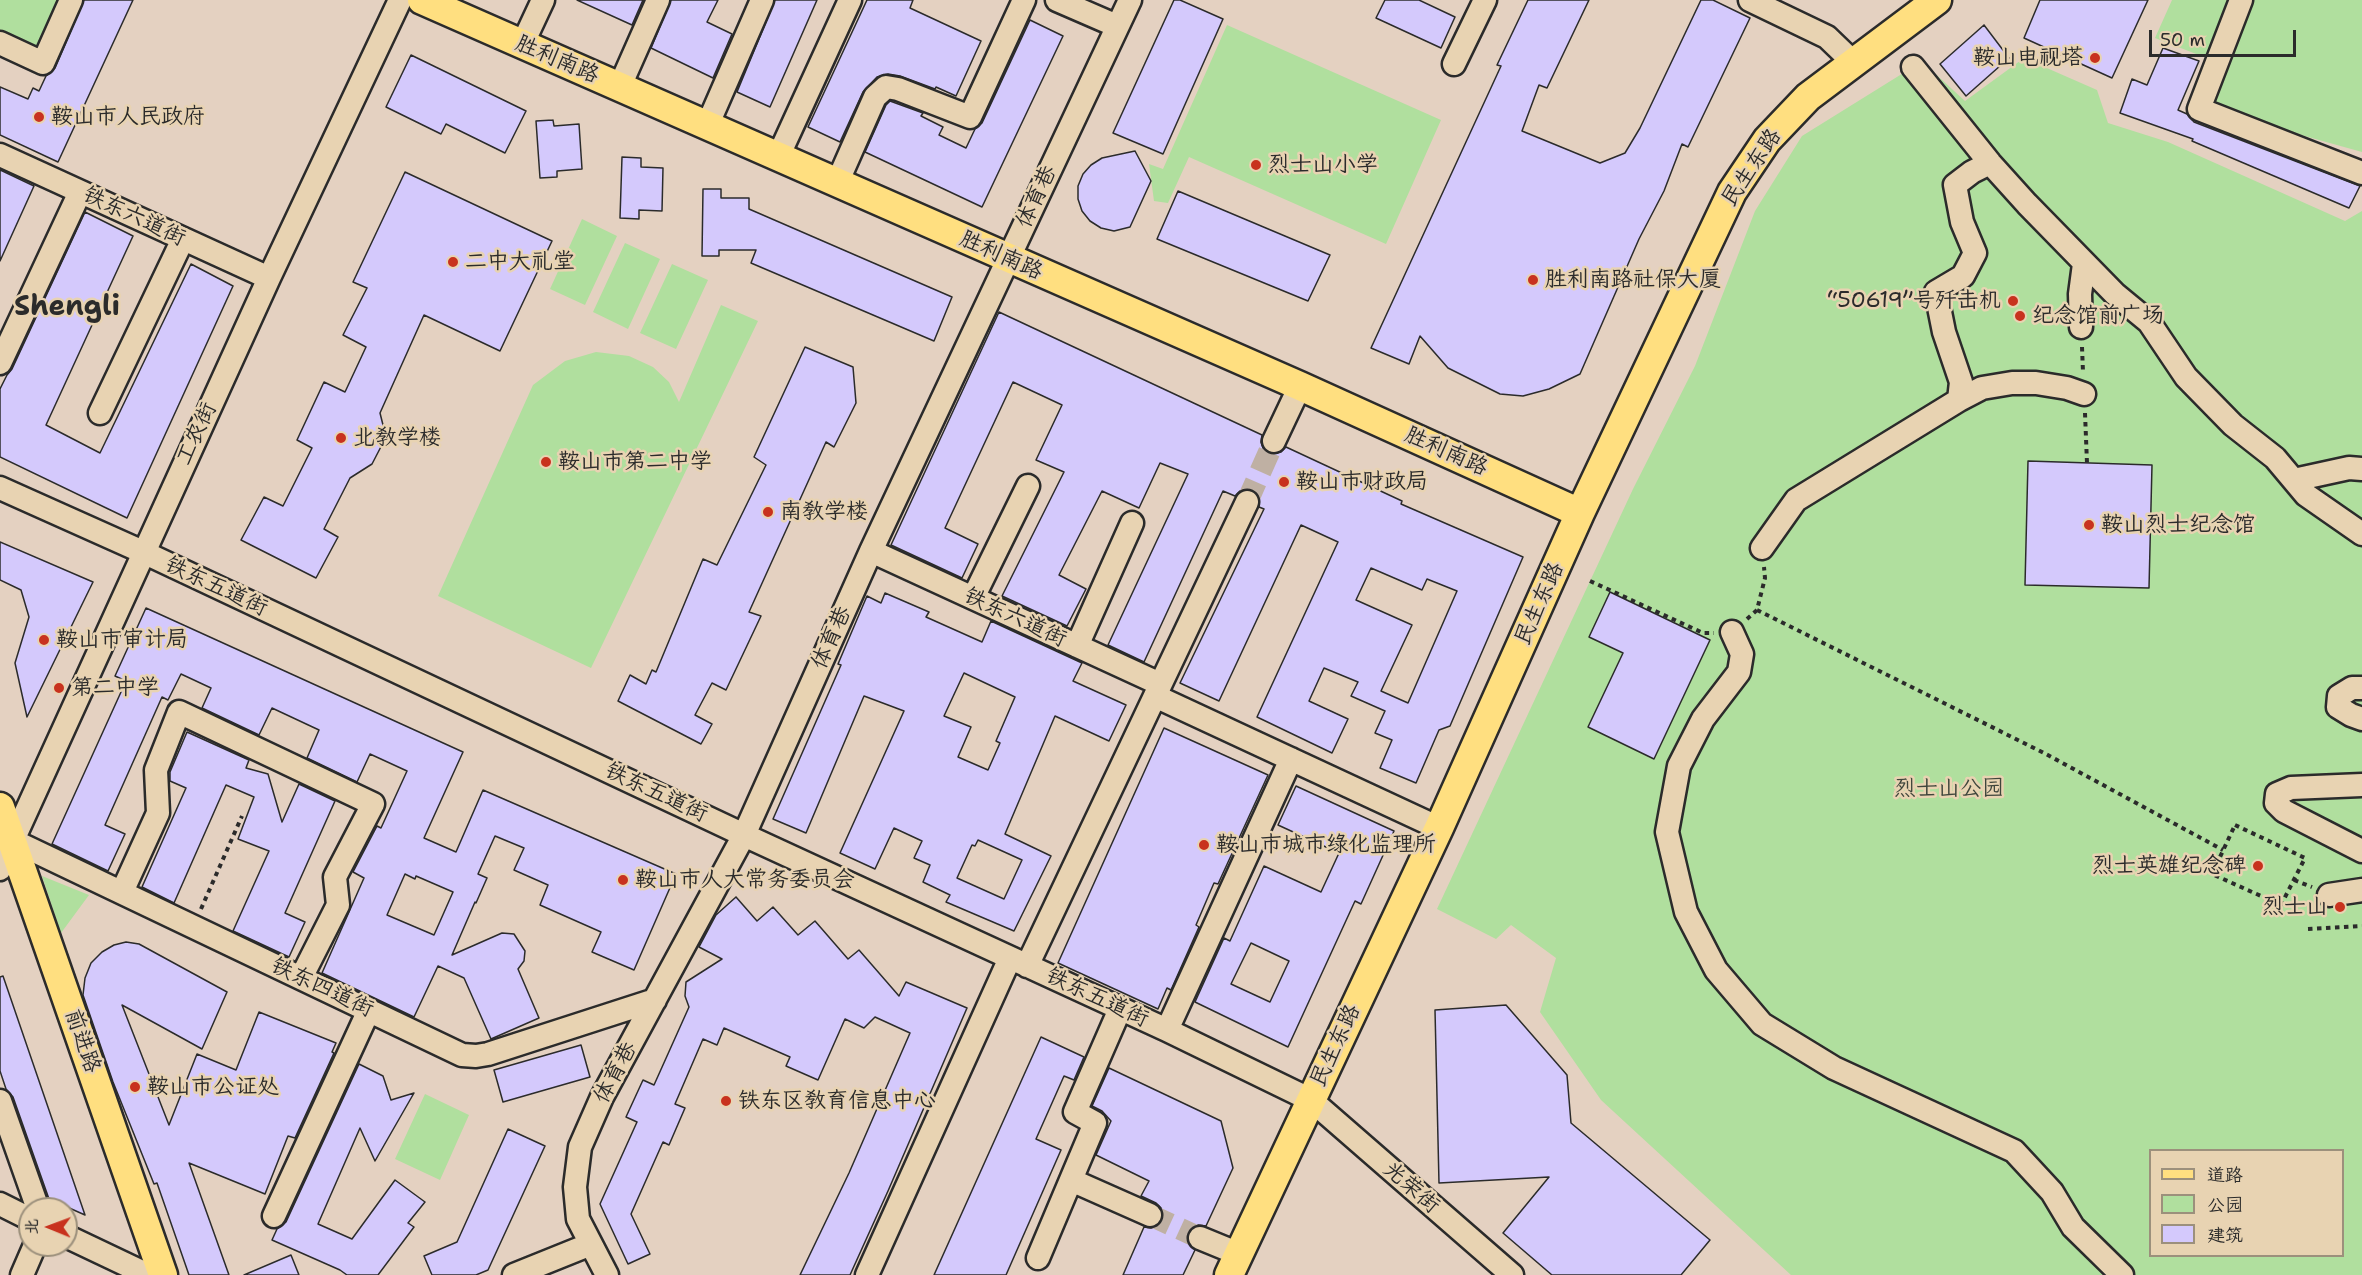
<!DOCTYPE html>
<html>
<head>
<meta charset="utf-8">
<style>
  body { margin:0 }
  #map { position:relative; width:2362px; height:1275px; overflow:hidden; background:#e4d1c1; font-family:"Shantell Sans","LXGW WenKai TC",sans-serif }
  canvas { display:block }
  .legend { position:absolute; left:2149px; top:1149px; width:195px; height:108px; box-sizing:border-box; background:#e8d3b2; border:2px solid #9c907c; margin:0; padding:8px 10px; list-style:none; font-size:18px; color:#2b2b2b }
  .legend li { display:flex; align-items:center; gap:12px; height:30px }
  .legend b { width:30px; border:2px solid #9c907c }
  .north { position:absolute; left:18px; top:1197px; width:60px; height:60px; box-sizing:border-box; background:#e8d3b2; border:2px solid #9c907c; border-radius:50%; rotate:271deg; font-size:16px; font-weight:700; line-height:24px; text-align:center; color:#2b2b2b }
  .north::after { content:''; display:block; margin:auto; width:21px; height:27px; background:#c8321e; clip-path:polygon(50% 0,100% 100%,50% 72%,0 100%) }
  .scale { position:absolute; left:2149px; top:30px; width:147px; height:27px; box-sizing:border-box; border:3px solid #2b2b2b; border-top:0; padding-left:8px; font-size:18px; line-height:21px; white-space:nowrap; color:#2b2b2b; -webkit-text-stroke:4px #e8d3b2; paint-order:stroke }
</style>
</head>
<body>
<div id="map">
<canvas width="2362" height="1275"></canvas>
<ul class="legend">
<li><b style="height:8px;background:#ffdf80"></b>道路</li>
<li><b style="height:16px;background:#b0df9e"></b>公园</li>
<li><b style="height:16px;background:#d4c9fc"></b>建筑</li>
</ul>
<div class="north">北</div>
<div class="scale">50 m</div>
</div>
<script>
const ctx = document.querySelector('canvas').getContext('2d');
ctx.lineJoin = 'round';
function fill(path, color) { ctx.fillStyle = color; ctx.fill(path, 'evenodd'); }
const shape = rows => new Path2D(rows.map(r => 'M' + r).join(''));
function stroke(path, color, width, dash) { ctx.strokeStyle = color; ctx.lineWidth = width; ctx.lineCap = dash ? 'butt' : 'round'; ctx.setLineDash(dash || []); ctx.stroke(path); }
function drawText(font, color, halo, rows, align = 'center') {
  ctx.font = font + ' "Shantell Sans","LXGW WenKai TC",sans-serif'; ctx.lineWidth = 5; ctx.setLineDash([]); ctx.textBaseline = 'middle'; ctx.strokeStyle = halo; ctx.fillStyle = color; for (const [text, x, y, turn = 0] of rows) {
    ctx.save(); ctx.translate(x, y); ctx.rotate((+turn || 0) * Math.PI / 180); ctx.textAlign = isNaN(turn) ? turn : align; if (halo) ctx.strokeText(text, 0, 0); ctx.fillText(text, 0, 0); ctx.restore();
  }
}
const green = shape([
  [0,0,58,0,35,52,0,36],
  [2172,0,2231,0,2209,59,2155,38],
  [2249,0,2362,0,2362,152,2208,109],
  [1227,25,1441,120,1386,244,1189,157,1168,203,1154,201,1149,164,1163,169],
  [2024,58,2097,90,2108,123,2168,142,2345,221,2362,211,2362,1275,1791,1275,1601,1100,1540,1012,1556,958,1511,925,1496,939,1437,909,1633,489,1695,366,1755,211,1802,136,1913,67,1928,67,1965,101],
  [2150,1150,2342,1150,2342,1256,2150,1256],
  [582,219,617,236,585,305,550,289],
  [625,243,660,259,628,329,593,312],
  [672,264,708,280,676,349,640,333],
  [721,305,758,321,591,668,438,596,533,385,565,361,596,352,629,356,653,367,669,382,679,402],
  [42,876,89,895,61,933],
  [425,1094,469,1115,440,1180,395,1159]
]);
const building = shape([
  [84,0,133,0,58,162,0,135,0,87,28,99,33,88,39,91,46,76,55,68,84,0],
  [577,0,643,0,632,25,577,0],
  [671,0,718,0,707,22,732,34,713,78,651,48,671,0],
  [775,0,817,0,770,107,737,92,775,0],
  [867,0,913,0,910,8,981,41,956,96,936,87,935,89,900,76,888,74,877,77,863,92,840,142,808,127,867,0],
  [1174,0,1180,0,1223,19,1163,154,1113,133,1174,0],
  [1385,0,1419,0,1455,17,1441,48,1376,18,1385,0],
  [1528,0,1589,0,1547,88,1539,85,1522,131,1600,163,1625,153,1640,128,1701,0,1713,0,1750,18,1688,147,1682,144,1664,191,1639,239,1580,374,1549,389,1523,396,1500,394,1448,368,1420,336,1409,364,1371,348,1501,66,1497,65,1528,0],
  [2040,0,2148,0,2112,78,2024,38,2040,0],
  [1030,20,1063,36,982,207,865,152,886,105,890,101,923,113,921,116,943,127,939,135,966,148,975,129,982,123,1030,20],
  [1984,25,2009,58,1966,96,1940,64,1984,25],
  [2163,48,2199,61,2178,110,2187,114,2194,122,2360,186,2349,208,2192,141,2193,139,2120,113,2132,79,2147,85,2163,48],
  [411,55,526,111,505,153,446,124,441,134,386,107,411,55],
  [553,120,554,126,579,124,582,169,557,171,557,177,540,178,536,121,553,120],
  [1135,151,1151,181,1130,227,1114,231,1101,228,1090,221,1082,211,1078,199,1078,186,1083,174,1091,165,1102,158,1135,151],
  [622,157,641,158,641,167,663,168,662,211,639,210,639,219,620,218,622,157],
  [0,170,34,186,0,261,0,170],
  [405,172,552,241,500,351,424,315,380,413,386,437,372,464,350,478,324,529,338,537,316,578,241,540,264,497,283,506,312,448,297,440,324,382,345,392,366,347,343,335,367,288,353,282,405,172],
  [703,189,721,189,721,198,749,198,749,209,952,297,934,341,751,263,756,250,719,250,719,256,702,256,703,189],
  [1178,191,1330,255,1308,301,1157,239,1178,191],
  [85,212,133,236,46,425,100,453,191,264,233,286,127,518,0,457,0,389,7,375,12,369,85,212],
  [999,312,1262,435,1261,442,1263,448,1269,453,1281,452,1286,447,1402,501,1401,504,1523,557,1450,726,1439,730,1416,783,1380,768,1392,740,1375,733,1385,711,1351,696,1358,682,1324,668,1309,701,1348,719,1332,753,1257,717,1338,542,1301,525,1219,701,1180,683,1264,509,1259,507,1258,495,1252,490,1240,491,1235,496,1223,491,1144,662,1108,645,1188,474,1160,463,1139,508,1102,491,1059,575,1086,589,1067,626,1002,596,1064,472,1036,460,1062,405,1013,382,945,528,978,544,962,578,891,545,999,312],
  [1371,568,1422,590,1427,579,1457,591,1408,703,1381,691,1412,625,1356,600,1371,568],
  [805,347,853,367,856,403,834,447,826,442,749,612,761,616,726,690,712,683,695,715,712,724,701,744,618,701,630,675,646,684,652,670,656,672,703,559,717,565,766,465,754,457,805,347],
  [2028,461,2152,465,2149,588,2025,585,2028,461],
  [0,542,93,582,27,717,15,663,29,617,21,590,0,580,0,542],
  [1610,592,1710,640,1654,759,1588,727,1623,653,1589,637,1610,592],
  [885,593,929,612,926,617,982,642,991,621,1082,663,1073,681,1126,705,1109,741,1055,716,1005,834,1051,856,1014,931,946,902,950,895,923,882,930,865,914,858,922,841,894,828,875,869,840,853,904,711,864,696,806,833,773,819,841,665,838,664,867,596,881,603,885,593],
  [964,673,1015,697,996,741,1000,743,988,770,958,757,971,727,944,716,964,673],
  [978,840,1022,860,1004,899,957,878,972,845,975,846,978,840],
  [146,608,463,752,424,838,456,852,483,790,676,874,634,970,592,952,601,932,540,905,548,885,514,870,524,848,495,836,478,874,487,878,476,903,475,902,452,955,502,933,514,934,525,951,524,961,518,969,539,1018,491,1039,464,978,438,966,414,1017,322,973,364,878,353,872,377,826,381,828,407,771,370,754,357,782,307,758,319,730,272,708,259,735,202,708,211,688,181,674,168,700,162,697,105,825,125,834,108,871,52,844,126,681,115,676,146,608],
  [405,874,415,879,416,876,453,892,434,935,387,915,405,874],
  [1164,728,1268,775,1218,884,1214,883,1196,925,1199,927,1171,990,1167,988,1158,1009,1058,963,1164,728],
  [187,732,249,760,246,768,268,774,282,822,299,784,335,801,285,913,305,922,289,957,233,931,269,851,238,839,254,797,226,785,174,903,142,887,186,788,170,781,170,772,187,732],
  [1296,786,1394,831,1361,904,1355,901,1288,1047,1195,1002,1224,938,1230,941,1264,866,1321,892,1339,853,1278,825,1296,786],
  [1251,943,1289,961,1270,1002,1231,984,1251,943],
  [736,897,757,921,773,907,798,935,815,921,848,959,859,950,899,996,906,982,967,1008,888,1191,850,1275,800,1275,849,1173,910,1033,875,1017,864,1028,845,1019,818,1080,786,1066,790,1057,724,1028,717,1045,703,1039,675,1104,685,1108,669,1145,663,1142,631,1214,650,1254,628,1264,600,1204,637,1122,626,1117,643,1080,654,1085,689,1007,685,996,686,982,722,959,699,947,716,915,736,897],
  [126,942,139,944,227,992,202,1049,122,1005,169,1125,197,1054,236,1070,259,1012,336,1043,332,1052,334,1053,295,1138,288,1136,265,1194,189,1163,229,1275,189,1275,157,1183,154,1184,113,1082,83,995,85,978,91,963,102,952,114,945,126,942],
  [3,976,85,1215,49,1199,13,1097,6,1089,0,1071,0,977,3,976],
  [1506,1005,1567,1075,1571,1123,1710,1240,1681,1275,1552,1275,1503,1233,1549,1177,1439,1183,1435,1010,1506,1005],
  [1041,1037,1084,1057,1074,1080,1064,1076,1036,1139,1061,1150,1006,1275,934,1275,1041,1037],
  [581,1045,590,1077,503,1102,494,1070,581,1045],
  [359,1064,383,1076,391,1100,414,1093,375,1161,360,1128,318,1224,352,1239,395,1180,425,1202,408,1223,414,1227,378,1275,347,1275,340,1270,272,1240,277,1229,286,1222,359,1064],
  [1109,1068,1221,1121,1233,1168,1206,1226,1198,1225,1188,1232,1187,1240,1195,1250,1183,1275,1123,1275,1144,1227,1151,1228,1157,1226,1162,1221,1163,1214,1161,1208,1156,1203,1141,1196,1149,1181,1096,1155,1111,1121,1102,1111,1092,1106,1109,1068],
  [508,1129,545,1146,488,1270,476,1275,432,1275,424,1256,457,1242,508,1129],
  [291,1255,299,1275,244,1275,291,1255]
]);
const minorTunnel = shape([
  [1247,502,1274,441],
  [1150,1215,1200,1238]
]);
const path = shape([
  [2082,347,2083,372],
  [2085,413,2087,463],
  [1590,581,1703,633,1714,633],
  [1757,610,2044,753,2223,850],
  [1747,619,1757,610,1765,578,1764,567],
  [2235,825,2305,858,2281,905,2212,874,2235,825],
  [2294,880,2312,887],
  [201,909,242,816],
  [2308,929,2362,926]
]);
const minor = shape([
  [1057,0,1117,26],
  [1750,0,1827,37,1854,63],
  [2241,0,2199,109,2362,173],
  [0,43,43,63,71,0],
  [522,45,543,0],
  [1454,64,1485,0],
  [1913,67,1990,163,2027,204,2115,294,2149,322,2186,377,2233,425,2275,458,2306,495,2362,534],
  [620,86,658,0],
  [707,126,762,0],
  [0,155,269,278],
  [778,157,850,0],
  [837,183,875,97,886,87,898,89,970,117,1024,0],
  [2081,327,2080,294,2084,264],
  [0,363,80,192],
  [1959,400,1982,388,2012,383,2036,383,2067,388,2084,394],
  [100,413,183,239],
  [1274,441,1300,386],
  [2294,480,2349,468,2362,469],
  [0,488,143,552,744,835,1167,1030,1311,1100,1512,1275],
  [1762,548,1796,500,1959,400,1961,382,1944,332,1936,292,1963,276,1975,253,1962,222,1955,185,1972,172,1990,163],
  [871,551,1160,684],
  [973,598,1028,486],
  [1732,632,1742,654,1739,672,1703,719,1679,766,1667,832,1686,912,1716,970,1762,1024,1834,1068,2014,1151,2052,1192,2073,1227,2122,1275],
  [1077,646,1132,523],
  [2362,688,2352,688,2339,696,2338,707,2351,715,2362,719],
  [1155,696,1439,828],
  [2362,785,2291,788,2277,794,2276,803,2284,811,2362,851],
  [1,835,462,1055,476,1056,488,1054,655,1000],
  [0,869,269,278,400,0],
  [122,892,158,813,156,770,179,712,373,804,335,877,338,905,301,978],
  [2329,895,2362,890],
  [1027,966,1247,502],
  [1167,1030,1291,759],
  [0,1101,38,1209],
  [1071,1180,1150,1215],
  [0,1204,30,1219],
  [274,1216,369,1010],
  [66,1236,148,1275],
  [1200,1238,1239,1254],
  [1038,1258,1095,1123,1075,1112,1120,1009],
  [22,1275,35,1245],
  [514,1275,591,1244],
  [607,1275,578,1219,575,1187,580,1147,602,1097,744,835,871,551,1130,0],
  [867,1275,1010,958]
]);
const major = shape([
  [422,0,1300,386,1580,513],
  [0,807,163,1275],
  [1229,1275,1439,828,1580,513,1732,192,1767,140,1808,97,1937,0]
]);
const markers = [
  [2095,58,6,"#c8321e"],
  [39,117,6,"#c8321e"],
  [1256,165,6,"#c8321e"],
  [453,262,6,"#c8321e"],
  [1533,280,6,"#c8321e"],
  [2013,301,6,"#c8321e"],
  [2020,316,6,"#c8321e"],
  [341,438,6,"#c8321e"],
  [546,462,6,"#c8321e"],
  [1284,482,6,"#c8321e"],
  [768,512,6,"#c8321e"],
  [2089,525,6,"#c8321e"],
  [44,640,6,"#c8321e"],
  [59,688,6,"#c8321e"],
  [1204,845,6,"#c8321e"],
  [2258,866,6,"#c8321e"],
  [623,880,6,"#c8321e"],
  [2340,907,6,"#c8321e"],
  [135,1087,6,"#c8321e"],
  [726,1101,6,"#c8321e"]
];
const poiNames = [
  ["鞍山电视塔",2083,58,"right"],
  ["鞍山市人民政府",51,117],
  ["烈士山小学",1268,165],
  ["二中大礼堂",465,262],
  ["胜利南路社保大厦",1545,280],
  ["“50619”号歼击机",2001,301,"right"],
  ["纪念馆前广场",2032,316],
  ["北教学楼",353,438],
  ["鞍山市第二中学",558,462],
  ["鞍山市财政局",1296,482],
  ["南教学楼",780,512],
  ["鞍山烈士纪念馆",2101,525],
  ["鞍山市审计局",56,640],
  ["第二中学",71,688],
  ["鞍山市城市绿化监理所",1216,845],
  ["烈士英雄纪念碑",2246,866,"right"],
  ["鞍山市人大常务委员会",635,880],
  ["烈士山",2328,907,"right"],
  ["鞍山市公证处",147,1087],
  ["铁东区教育信息中心",738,1101]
];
const streetNames = [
  ["胜利南路",557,60,23],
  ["民生东路",1752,168,-56],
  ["体育巷",1037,197,-65],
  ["铁东六道街",134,217,25],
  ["胜利南路",1001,256,24],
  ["工农街",197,434,-65],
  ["胜利南路",1446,452,24],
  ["铁东五道街",216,587,25],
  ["民生东路",1540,604,-66],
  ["铁东六道街",1015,618,25],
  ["体育巷",832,638,-66],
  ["铁东五道街",656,793,25],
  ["铁东四道街",322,988,25],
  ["铁东五道街",1097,998,25],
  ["前进路",82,1041,71],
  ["民生东路",1336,1046,-65],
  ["体育巷",616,1073,-62],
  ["光荣街",1411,1188,41]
];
const parkNames = [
  ["烈士山公园",1949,789]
];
const districtNames = [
  ["Shengli",67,308]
];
fill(green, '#b0df9e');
fill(building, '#d4c9fc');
stroke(building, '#2b2b2b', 1.5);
stroke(minorTunnel, '#bfb0a3', 22, [22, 11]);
stroke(minor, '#2b2b2b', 27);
stroke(major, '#2b2b2b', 33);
stroke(path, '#2b2b2b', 4, [4.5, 4.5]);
stroke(minor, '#e8d3b2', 22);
stroke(major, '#ffdf80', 28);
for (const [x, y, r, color] of markers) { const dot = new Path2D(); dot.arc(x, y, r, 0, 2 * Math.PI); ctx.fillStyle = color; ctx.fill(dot); stroke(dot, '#e8d3b2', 2); }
drawText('22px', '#2b2b2b', '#e8d3b2', poiNames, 'left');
drawText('22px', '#2b2b2b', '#e8d3b2', streetNames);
drawText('22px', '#3f463c', '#e8d3b2', parkNames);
drawText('bold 28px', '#2b2b2b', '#e8d3b2', districtNames);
</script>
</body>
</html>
